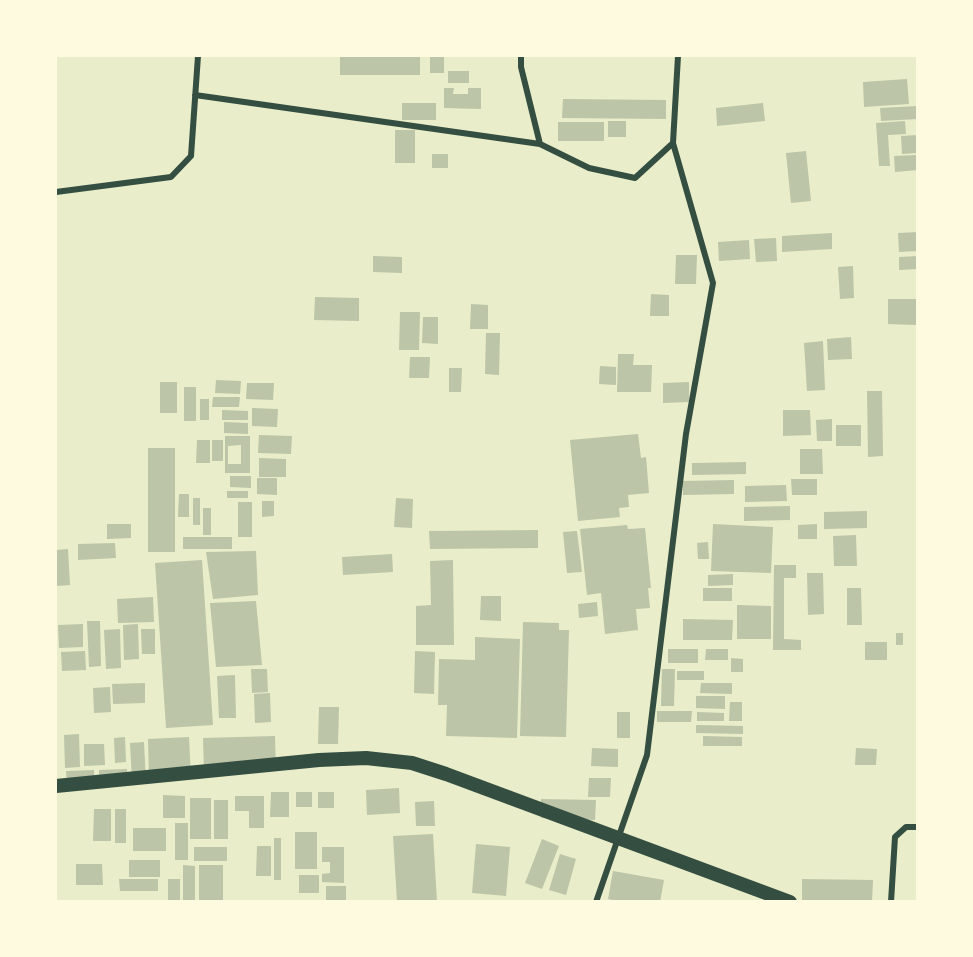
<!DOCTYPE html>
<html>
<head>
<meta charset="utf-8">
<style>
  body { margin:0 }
  #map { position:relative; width:973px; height:957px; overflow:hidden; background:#e9edc9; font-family:Cabin,sans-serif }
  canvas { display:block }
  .frame { position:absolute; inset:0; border:57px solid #fefae0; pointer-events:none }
</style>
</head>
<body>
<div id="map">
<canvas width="973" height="957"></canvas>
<div class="frame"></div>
</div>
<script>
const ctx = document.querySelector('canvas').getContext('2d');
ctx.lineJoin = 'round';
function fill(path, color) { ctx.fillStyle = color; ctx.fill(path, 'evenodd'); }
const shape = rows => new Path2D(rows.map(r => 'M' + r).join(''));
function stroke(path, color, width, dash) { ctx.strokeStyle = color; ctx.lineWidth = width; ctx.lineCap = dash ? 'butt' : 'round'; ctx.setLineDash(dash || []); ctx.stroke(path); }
const building = shape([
  [340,56,420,56,420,75,340,75],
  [430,56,444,56,444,73,430,73],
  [448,71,469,71,469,83,448,83],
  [907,79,909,104,864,107,863,82],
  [444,88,454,88,453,94,468,94,468,88,481,88,481,109,444,108],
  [563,99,666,100,666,119,562,118],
  [402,103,436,103,436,120,402,120],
  [763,103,765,121,717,126,716,108],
  [918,106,918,119,881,121,880,108],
  [608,121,626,121,626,137,608,137],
  [905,121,906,134,888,135,890,166,879,166,876,123],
  [558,122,604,122,604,141,558,141],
  [395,130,415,130,415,163,395,163],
  [918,135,918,153,902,154,901,136],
  [806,151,811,201,791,203,786,153],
  [432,154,448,154,448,168,432,168],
  [918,155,918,170,895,172,894,156],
  [918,232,918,251,899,252,898,233],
  [832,233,832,249,782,252,782,236],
  [776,238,777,261,756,262,754,239],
  [749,240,750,259,719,261,718,242],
  [676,255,697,255,696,284,675,284],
  [373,256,402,257,402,273,373,272],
  [918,256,918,269,899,270,899,257],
  [853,266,854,298,840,299,838,267],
  [651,294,669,295,669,316,650,316],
  [315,297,359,298,359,321,314,320],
  [888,299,916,299,916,325,888,324],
  [471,304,488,305,488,329,470,329],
  [400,312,420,312,419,350,399,350],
  [423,317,438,317,438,344,422,343],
  [486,333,500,333,499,375,485,374],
  [851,337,852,359,828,360,827,339],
  [823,341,825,390,807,391,804,343],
  [618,354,634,354,633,365,652,365,651,392,617,392],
  [410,357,430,357,429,378,409,378],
  [600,366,616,367,616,385,599,384],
  [449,368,462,368,461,392,449,392],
  [216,380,241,381,240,394,215,393],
  [160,382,177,382,177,413,160,413],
  [689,382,689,402,663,403,663,383],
  [247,383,274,383,273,400,246,399],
  [184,387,196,387,196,421,184,421],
  [867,391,882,391,883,456,868,457],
  [213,397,240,397,239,407,212,407],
  [200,399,209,399,209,420,200,420],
  [252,408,278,409,277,427,252,426],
  [222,410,248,411,248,420,222,420],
  [783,410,810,410,811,435,783,436],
  [832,419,832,441,817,441,816,420],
  [224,422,248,423,248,434,224,433],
  [836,425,861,425,861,446,836,446],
  [638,434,641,458,646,457,649,493,628,495,629,507,619,508,620,517,578,521,570,440],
  [259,435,292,436,291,454,258,453],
  [225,436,250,436,250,473,225,473],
  [241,445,241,464,228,464,228,446],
  [197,440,210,440,210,463,196,463],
  [212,440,223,440,223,461,212,461],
  [148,448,175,448,175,552,148,552],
  [800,449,822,449,823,474,800,474],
  [259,458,286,459,286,477,259,477],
  [746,462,746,474,692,475,692,463],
  [230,476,251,476,251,488,230,487],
  [257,478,277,478,277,495,257,494],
  [791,479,817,479,817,495,792,495],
  [734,480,734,494,683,495,683,481],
  [786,485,787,501,745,502,745,486],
  [227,491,248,491,248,498,227,498],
  [179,494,189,494,189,517,178,517],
  [193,498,200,498,200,525,193,525],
  [396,498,413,499,412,528,394,527],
  [262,501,274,501,274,516,262,517],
  [238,502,252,502,252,537,238,537],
  [790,506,790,520,744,521,744,507],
  [203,508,211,508,211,535,203,535],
  [867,511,867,528,824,529,824,512],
  [107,524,131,524,131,538,107,539],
  [713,524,773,527,771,573,711,571],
  [817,524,817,539,798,539,798,525],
  [627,525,628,529,645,528,651,588,648,588,650,608,636,609,638,630,605,634,601,593,587,595,580,529],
  [538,530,538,548,430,549,429,531],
  [577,531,582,572,567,573,563,532],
  [856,535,857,566,834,566,833,536],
  [183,537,232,537,232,549,183,549],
  [708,542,709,559,698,559,697,543],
  [115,543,116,558,78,560,78,544],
  [68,549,70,585,56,586,56,550],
  [256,551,258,595,213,599,206,552],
  [392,554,393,572,343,575,342,557],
  [202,560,213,725,166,728,155,563],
  [453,560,454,645,416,645,416,606,431,605,430,561],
  [774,565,796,565,796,578,784,578,784,639,801,640,801,650,773,650],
  [807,573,823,573,824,614,808,615],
  [733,574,733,585,708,586,708,575],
  [703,588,732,588,732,601,703,601],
  [847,588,861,588,862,625,847,625],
  [481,596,501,596,501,621,480,620],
  [153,597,154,622,118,623,117,599],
  [256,601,262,665,216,667,210,603],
  [597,602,598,616,579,618,578,604],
  [737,605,771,606,771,639,737,639],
  [683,619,733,620,732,640,683,640],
  [87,621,100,621,101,666,89,667],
  [523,622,559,623,559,630,569,630,566,737,520,736],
  [83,624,83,647,59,648,58,625],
  [138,624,139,659,124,660,123,625],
  [120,629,121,668,106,669,104,630],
  [141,629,155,629,155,654,142,654],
  [896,633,903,633,903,645,896,645],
  [475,637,520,639,517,738,446,736,447,705,438,705,439,659,475,660],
  [865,642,887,642,887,660,865,660],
  [668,649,698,649,698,663,668,663],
  [706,649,728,649,728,660,705,660],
  [85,651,86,670,62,671,61,652],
  [415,651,435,652,434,694,414,693],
  [731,658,743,659,743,672,731,672],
  [251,669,267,669,268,692,252,693],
  [662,669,675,669,674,706,661,706],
  [677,671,704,671,704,680,677,680],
  [235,675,236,718,219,718,217,676],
  [145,683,145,703,113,704,112,684],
  [701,683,732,683,732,694,700,693],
  [110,687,111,712,94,713,93,688],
  [270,693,271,722,255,723,254,694],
  [696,696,725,696,725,709,696,708],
  [730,702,742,702,742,721,729,721],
  [319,707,339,707,338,744,318,744],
  [657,711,692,711,691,722,657,722],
  [617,712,630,712,630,738,617,738],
  [697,712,724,713,724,721,697,721],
  [696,725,743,726,743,734,696,733],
  [79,734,80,767,65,768,64,735],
  [275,736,276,771,204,774,203,738],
  [703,736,742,737,742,746,703,746],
  [125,737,126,762,115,763,114,738],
  [189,737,191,777,149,779,148,739],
  [144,742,146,781,132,781,130,743],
  [84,744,104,744,105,765,84,766],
  [592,748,618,749,618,767,591,766],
  [856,748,877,749,876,765,855,765],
  [127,769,127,781,99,782,99,770],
  [94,770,95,785,67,786,66,771],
  [589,778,611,778,610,797,588,797],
  [399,788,400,813,367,815,366,790],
  [271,792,289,792,289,817,270,817],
  [296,792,312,792,312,807,296,807],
  [318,792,334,792,334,808,318,808],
  [163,795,185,796,185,818,163,818],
  [235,796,264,796,264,828,249,828,249,811,235,811],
  [190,798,211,798,211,839,190,839],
  [541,799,596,800,595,820,541,818],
  [214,800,228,800,228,839,214,839],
  [434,801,435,826,416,826,415,802],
  [94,809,111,809,111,841,93,841],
  [115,809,126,809,126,843,115,843],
  [175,823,188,823,188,860,175,860],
  [133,828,166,828,166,851,133,851],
  [295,832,317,832,317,869,295,869],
  [433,834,437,902,397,902,393,836],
  [274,838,281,838,281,880,274,880],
  [542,839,559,846,542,889,525,883],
  [476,844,510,847,506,896,472,893],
  [257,846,271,846,271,876,256,876],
  [194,847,227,847,227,861,194,861],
  [322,847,344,847,344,883,322,882,322,874,330,873,330,862,322,862],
  [560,854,576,859,566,895,549,890],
  [129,860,160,860,160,877,129,877],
  [76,864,102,864,103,885,76,885],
  [183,865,195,866,195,902,183,902],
  [199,865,223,865,223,901,199,901],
  [613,871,664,880,660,902,621,902,608,899],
  [299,875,319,875,319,893,299,893],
  [119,879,158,879,158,891,120,891],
  [168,879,180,879,180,902,168,902],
  [802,879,873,880,872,902,802,902],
  [326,886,346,886,346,902,326,902]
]);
const minor = shape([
  [521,56,521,67,540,144,589,168,635,178,673,143],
  [195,95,540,144],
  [56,192,171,177,191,156,198,56],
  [596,902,647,755,686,434,713,283,673,143,678,56],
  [891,902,895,837,906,827,918,827]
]);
const trunk = shape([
  [56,786,319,760,366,758,412,763,446,774,790,902]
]);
fill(building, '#bcc5a7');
stroke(minor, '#344e41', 6);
stroke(trunk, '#344e41', 14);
</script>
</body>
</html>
